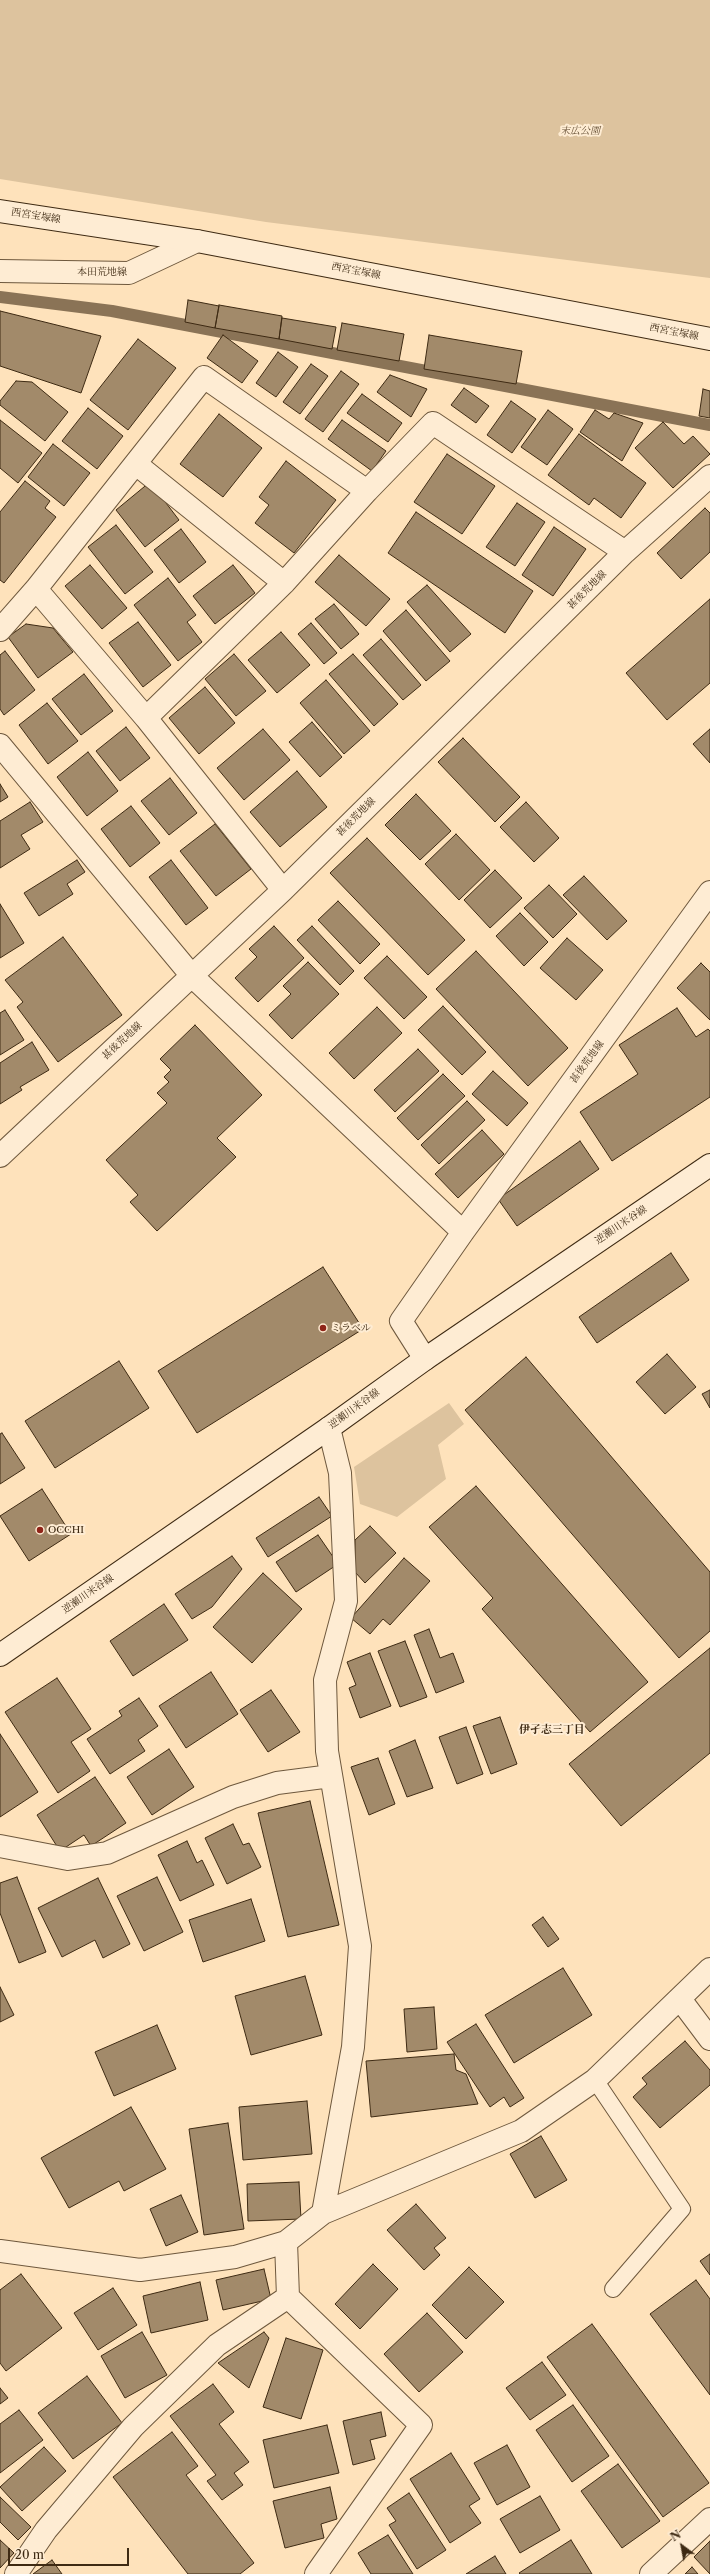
<!DOCTYPE html>
<html>
<head>
<meta charset="utf-8">
<style>
  body { margin:0 }
  #map { position:relative; width:710px; height:2574px; overflow:hidden; background:#fee2bb; font-family:"Libre Caslon Text",serif }
  canvas { display:block }
  .north { position:absolute; left:662px; top:2526px; width:40px; height:40px; -webkit-text-stroke:3px #feecd3; paint-order:stroke; rotate:328deg; font-size:11px; font-weight:700; line-height:16px; text-align:center; color:#3e2a13 }
  .north::after { content:''; display:block; margin:auto; width:14px; height:18px; background:#3e2a13; clip-path:polygon(50% 0,100% 100%,50% 72%,0 100%) }
  .scale { position:absolute; left:8px; top:2548px; width:121px; height:18px; box-sizing:border-box; border:2px solid #3e2a13; border-top:0; padding-left:5px; font-size:12px; line-height:14px; white-space:nowrap; color:#3e2a13; -webkit-text-stroke:3px #feecd3; paint-order:stroke }
</style>
</head>
<body>
<div id="map">
<canvas width="710" height="2574"></canvas>
<div class="north">N</div>
<div class="scale">20 m</div>
</div>
<script>
const ctx = document.querySelector('canvas').getContext('2d');
ctx.lineJoin = 'round';
function fill(path, color) { ctx.fillStyle = color; ctx.fill(path, 'evenodd'); }
const shape = rows => new Path2D(rows.map(r => 'M' + r).join(''));
function stroke(path, color, width, dash) { ctx.strokeStyle = color; ctx.lineWidth = width; ctx.lineCap = dash ? 'butt' : 'round'; ctx.setLineDash(dash || []); ctx.stroke(path); }
function drawText(font, color, halo, rows, align = 'center') {
  ctx.font = font + ' "Libre Caslon Text","Noto Serif JP",serif'; ctx.lineWidth = 4; ctx.setLineDash([]); ctx.textBaseline = 'middle'; ctx.strokeStyle = halo; ctx.fillStyle = color; for (const [text, x, y, turn = 0] of rows) {
    ctx.save(); ctx.translate(x, y); ctx.rotate((+turn || 0) * Math.PI / 180); ctx.textAlign = isNaN(turn) ? turn : align; if (halo) ctx.strokeText(text, 0, 0); ctx.fillText(text, 0, 0); ctx.restore();
  }
}
const green = shape([
  [0,0,710,0,710,278,266,222,0,179],
  [449,1403,464,1424,438,1445,446,1479,397,1517,360,1504,354,1467]
]);
const stream = shape([
  [0,297,112,311,710,425]
]);
const building = shape([
  [188,300,219,306,215,328,185,322,188,300],
  [219,305,282,316,279,339,215,328,219,305],
  [0,311,101,336,81,393,0,366,0,311],
  [282,318,336,327,332,349,279,339,282,318],
  [342,323,404,334,399,361,337,350,342,323],
  [223,335,258,361,242,383,207,358,223,335],
  [429,335,522,351,516,384,424,369,429,335],
  [138,339,176,368,128,430,90,400,138,339],
  [278,352,298,367,276,397,256,383,278,352],
  [311,364,328,376,300,414,283,402,311,364],
  [341,371,359,384,323,432,305,419,341,371],
  [390,375,427,389,411,417,377,392,390,375],
  [16,381,32,382,68,412,45,441,0,405,0,401,16,381],
  [464,388,489,406,476,423,451,405,464,388],
  [703,389,710,391,710,418,699,416,703,389],
  [362,394,402,423,388,442,347,413,362,394],
  [511,401,536,419,512,453,487,435,511,401],
  [88,408,123,436,97,469,62,441,88,408],
  [548,410,573,429,547,465,521,447,548,410],
  [595,410,609,419,614,413,643,423,622,461,580,432,595,410],
  [219,414,262,448,223,497,180,464,219,414],
  [0,420,42,453,18,483,0,468,0,420],
  [342,420,386,451,372,471,328,439,342,420],
  [663,422,684,444,693,436,710,454,673,488,635,448,663,422],
  [579,434,646,483,621,518,594,498,589,505,548,475,579,434],
  [53,444,90,473,64,506,28,477,53,444],
  [447,454,495,486,462,534,414,502,447,454],
  [286,461,336,500,294,553,255,523,269,505,259,497,286,461],
  [25,481,50,501,45,508,56,517,4,583,0,580,0,512,25,481],
  [150,482,179,520,145,547,116,510,150,482],
  [517,503,545,522,515,566,486,547,517,503],
  [705,508,710,513,710,552,681,579,657,553,705,508],
  [416,512,533,591,505,633,388,553,416,512],
  [116,525,153,572,125,594,88,547,116,525],
  [554,527,586,549,553,596,522,575,554,527],
  [181,529,206,562,179,583,154,550,181,529],
  [339,555,390,599,366,626,315,582,339,555],
  [90,565,127,608,102,629,65,586,90,565],
  [233,565,255,593,215,624,193,596,233,565],
  [168,578,196,615,187,622,202,642,178,661,134,605,168,578],
  [427,585,471,634,450,652,407,602,427,585],
  [710,599,710,683,667,720,626,673,710,599],
  [334,604,359,634,341,649,315,619,334,604],
  [406,610,450,661,426,681,383,631,406,610],
  [138,622,171,665,143,687,109,643,138,622],
  [311,623,337,653,324,664,298,634,311,623],
  [26,624,53,628,73,652,38,678,8,637,26,624],
  [281,632,310,665,277,693,248,660,281,632],
  [381,639,421,685,403,700,363,655,381,639],
  [5,651,35,690,4,715,0,709,0,655,5,651],
  [234,654,266,691,236,716,205,679,234,654],
  [353,654,398,704,374,726,329,674,353,654],
  [84,674,113,711,81,735,52,699,84,674],
  [326,680,370,731,344,754,300,703,326,680],
  [205,687,235,723,199,754,169,718,205,687],
  [47,703,78,741,48,764,19,725,47,703],
  [312,722,342,757,320,777,289,742,312,722],
  [126,727,150,758,120,781,96,751,126,727],
  [263,729,290,760,244,800,217,768,263,729],
  [710,729,710,763,693,744,710,729],
  [463,738,520,797,495,822,438,762,463,738],
  [88,752,118,791,87,816,57,777,88,752],
  [297,771,327,807,280,847,250,812,297,771],
  [170,778,197,813,169,835,141,801,170,778],
  [0,784,8,797,0,802,0,784],
  [416,794,451,831,420,860,385,825,416,794],
  [30,802,43,822,21,835,30,849,0,868,0,821,30,802],
  [526,802,559,838,534,862,500,827,526,802],
  [131,806,160,843,130,867,101,829,131,806],
  [215,824,251,869,216,896,180,851,215,824],
  [456,834,490,870,459,900,425,864,456,834],
  [367,838,465,940,428,975,330,873,367,838],
  [77,860,85,872,67,884,73,894,39,916,24,893,77,860],
  [171,860,208,908,186,925,149,877,171,860],
  [495,870,522,898,490,928,464,900,495,870],
  [584,876,627,921,607,940,563,895,584,876],
  [549,885,577,914,553,938,524,908,549,885],
  [338,901,380,944,360,964,318,920,338,901],
  [0,904,24,943,0,958,0,904],
  [520,913,548,942,524,966,496,936,520,913],
  [274,926,304,958,258,1002,235,978,257,957,249,949,274,926],
  [312,926,354,971,340,985,297,940,312,926],
  [63,937,122,1015,58,1062,17,1007,23,1002,5,980,63,937],
  [567,938,603,970,576,1000,540,968,567,938],
  [476,951,568,1048,528,1086,436,989,476,951],
  [387,956,427,997,404,1019,364,978,387,956],
  [308,962,339,994,292,1039,269,1015,291,994,283,986,308,962],
  [701,963,710,972,710,1020,677,988,701,963],
  [443,1006,486,1052,462,1075,418,1030,443,1006],
  [377,1007,402,1033,354,1079,329,1053,377,1007],
  [677,1008,696,1037,708,1029,710,1031,710,1097,612,1161,580,1112,638,1074,619,1045,677,1008],
  [5,1010,24,1040,0,1055,0,1013,5,1010],
  [195,1025,262,1095,217,1138,236,1157,157,1231,130,1202,138,1195,106,1160,167,1103,157,1093,169,1082,164,1077,171,1070,160,1059,195,1025],
  [32,1042,49,1070,20,1087,22,1090,0,1104,0,1063,32,1042],
  [418,1049,439,1071,395,1112,374,1090,418,1049],
  [493,1071,528,1103,507,1126,472,1094,493,1071],
  [443,1074,465,1096,418,1140,397,1118,443,1074],
  [467,1101,485,1120,439,1164,421,1145,467,1101],
  [482,1130,504,1154,458,1198,435,1174,482,1130],
  [580,1141,599,1169,517,1226,498,1199,580,1141],
  [671,1253,689,1280,597,1343,579,1317,671,1253],
  [323,1267,363,1329,197,1433,158,1371,323,1267],
  [667,1354,696,1387,665,1414,636,1382,667,1354],
  [526,1357,710,1572,710,1631,679,1658,465,1410,526,1357],
  [119,1361,149,1408,55,1468,25,1421,119,1361],
  [710,1390,710,1408,702,1394,710,1390],
  [2,1433,25,1468,0,1484,0,1434,2,1433],
  [476,1486,648,1682,590,1732,482,1609,493,1598,429,1527,476,1486],
  [42,1489,71,1534,29,1561,0,1516,42,1489],
  [319,1497,332,1516,268,1557,256,1538,319,1497],
  [370,1526,396,1553,365,1583,355,1572,355,1540,370,1526],
  [318,1535,338,1564,296,1592,276,1562,318,1535],
  [232,1556,242,1569,212,1607,192,1619,175,1594,232,1556],
  [404,1558,430,1581,390,1625,383,1619,370,1634,351,1618,404,1558],
  [263,1573,302,1609,252,1663,213,1627,263,1573],
  [164,1604,188,1640,133,1676,110,1641,164,1604],
  [429,1629,440,1658,453,1653,464,1682,436,1693,414,1635,429,1629],
  [405,1641,427,1697,400,1707,378,1651,405,1641],
  [710,1648,710,1753,621,1826,569,1764,710,1648],
  [370,1653,391,1706,360,1718,349,1688,356,1685,347,1662,370,1653],
  [211,1672,238,1714,186,1748,159,1706,211,1672],
  [57,1678,91,1729,71,1742,90,1771,58,1793,5,1712,57,1678],
  [271,1690,300,1732,268,1752,240,1710,271,1690],
  [139,1698,158,1726,138,1740,145,1751,110,1774,87,1739,122,1716,119,1711,139,1698],
  [500,1717,517,1764,491,1774,473,1726,500,1717],
  [466,1727,483,1774,457,1784,439,1737,466,1727],
  [0,1734,38,1792,0,1817,0,1734],
  [415,1740,433,1788,407,1797,389,1751,415,1740],
  [169,1749,194,1787,152,1815,127,1777,169,1749],
  [378,1758,395,1804,369,1815,351,1767,378,1758],
  [95,1777,126,1823,91,1846,84,1835,60,1851,37,1815,95,1777],
  [310,1801,339,1925,288,1937,258,1813,310,1801],
  [233,1824,243,1845,249,1843,261,1867,227,1884,205,1838,233,1824],
  [187,1841,197,1863,202,1860,214,1885,180,1901,158,1855,187,1841],
  [17,1877,46,1952,19,1963,0,1913,0,1883,17,1877],
  [157,1877,183,1932,144,1951,117,1896,157,1877],
  [98,1878,130,1944,103,1958,95,1940,62,1957,38,1908,98,1878],
  [251,1899,265,1941,203,1962,189,1920,251,1899],
  [543,1917,559,1939,548,1947,532,1925,543,1917],
  [563,1968,592,2015,514,2063,485,2015,563,1968],
  [305,1976,322,2035,251,2055,235,1996,305,1976],
  [0,1987,14,2015,0,2022,0,1987],
  [434,2007,437,2049,407,2052,404,2009,434,2007],
  [476,2024,524,2098,510,2107,504,2097,490,2107,447,2042,476,2024],
  [157,2025,176,2069,114,2096,95,2052,157,2025],
  [685,2041,710,2070,710,2085,660,2128,633,2097,647,2084,642,2078,685,2041],
  [454,2054,456,2070,466,2074,478,2104,371,2117,366,2061,454,2054],
  [307,2101,312,2154,243,2160,239,2107,307,2101],
  [131,2107,166,2169,124,2191,119,2181,69,2208,41,2158,131,2107],
  [228,2123,244,2229,204,2235,189,2129,228,2123],
  [541,2136,567,2180,535,2198,510,2154,541,2136],
  [299,2182,301,2219,248,2221,247,2184,299,2182],
  [181,2195,198,2232,166,2246,150,2209,181,2195],
  [416,2204,446,2238,434,2248,440,2255,424,2270,387,2230,416,2204],
  [710,2254,710,2275,700,2261,710,2254],
  [373,2264,398,2289,360,2329,335,2304,373,2264],
  [469,2267,504,2302,466,2339,432,2305,469,2267],
  [264,2269,271,2299,223,2310,216,2280,264,2269],
  [21,2274,62,2328,6,2371,0,2363,0,2290,21,2274],
  [696,2280,710,2299,710,2395,650,2314,696,2280],
  [200,2282,208,2320,151,2333,143,2296,200,2282],
  [113,2288,137,2325,98,2350,74,2313,113,2288],
  [427,2313,463,2352,419,2392,384,2354,427,2313],
  [592,2324,709,2483,663,2517,547,2357,592,2324],
  [142,2332,167,2375,125,2398,101,2356,142,2332],
  [264,2332,269,2338,249,2388,218,2363,264,2332],
  [286,2338,323,2350,301,2419,263,2407,286,2338],
  [542,2362,566,2395,530,2420,506,2388,542,2362],
  [87,2376,122,2423,73,2459,38,2413,87,2376],
  [213,2384,234,2412,219,2424,249,2462,234,2473,243,2485,222,2500,207,2481,216,2475,170,2416,213,2384],
  [0,2388,8,2398,0,2404,0,2388],
  [573,2405,609,2456,572,2482,536,2430,573,2405],
  [19,2410,43,2440,0,2473,0,2424,19,2410],
  [381,2412,386,2436,370,2440,375,2459,353,2465,343,2421,381,2412],
  [327,2425,339,2473,274,2488,263,2440,327,2425],
  [172,2432,198,2466,186,2475,254,2563,240,2574,188,2574,113,2477,172,2432],
  [507,2445,530,2487,497,2505,474,2463,507,2445],
  [44,2447,66,2471,22,2511,0,2487,44,2447],
  [451,2453,480,2499,469,2506,481,2523,450,2543,410,2479,451,2453],
  [618,2464,660,2521,622,2548,581,2491,618,2464],
  [330,2487,337,2519,321,2524,324,2538,285,2548,273,2501,330,2487],
  [409,2493,446,2550,417,2569,389,2525,396,2521,387,2508,409,2493],
  [540,2496,560,2530,520,2553,500,2519,540,2496],
  [0,2497,31,2527,18,2540,0,2522,0,2497],
  [388,2535,413,2574,371,2574,358,2553,388,2535],
  [0,2540,14,2553,0,2568,0,2540],
  [571,2540,592,2574,520,2574,519,2573,571,2540],
  [710,2541,710,2574,694,2557,710,2541],
  [495,2556,506,2574,466,2574,495,2556],
  [52,2560,62,2574,33,2574,52,2560],
  [692,2567,698,2574,685,2574,692,2567]
]);
const lane = shape([
  [595,2080,682,2209,613,2289]
]);
const street = shape([
  [0,271,129,273,197,241],
  [136,464,284,583],
  [36,589,146,718,283,890],
  [0,630,36,589,204,377,367,491],
  [146,718,284,583,367,491,433,423,625,552],
  [0,745,192,976,463,1232],
  [0,1156,283,890,625,552,710,476],
  [425,1359,401,1321,463,1232,710,892],
  [0,1846,68,1859,107,1853,233,1797,277,1783,331,1776],
  [680,1999,710,2039],
  [323,2213,353,2047,360,1946,327,1751,325,1680,346,1601,340,1473,329,1428],
  [286,2242,288,2297,421,2425,316,2574],
  [0,2251,140,2270,235,2257,286,2242,323,2213,521,2131,595,2080,710,1969],
  [16,2574,46,2530,133,2427,217,2345,288,2297],
  [651,2574,710,2519]
]);
const secondary = shape([
  [0,211,197,241,710,339],
  [0,1655,329,1428,425,1359,710,1165]
]);
const markers = [
  [323,1328,4,"#8f2418"],
  [40,1530,4,"#8f2418"]
];
const parkNames = [
  ["末広公園",580,131]
];
const streetNames = [
  ["西宮宝塚線",36,216,9],
  ["西宮宝塚線",356,271,11],
  ["本田荒地線",102,272],
  ["西宮宝塚線",674,332,11],
  ["甚後荒地線",587,590,-45],
  ["甚後荒地線",356,817,-45],
  ["甚後荒地線",122,1041,-43],
  ["甚後荒地線",587,1062,-54],
  ["逆瀬川米谷線",621,1225,-34],
  ["逆瀬川米谷線",354,1409,-36],
  ["逆瀬川米谷線",88,1594,-35]
];
const poiNames = [
  ["ミラベル",331,1328],
  ["OCCHI",48,1530]
];
const neighbourhoodNames = [
  ["伊孑志三丁目",552,1730]
];
fill(green, '#ddc39e');
stroke(stream, '#8a7356', 12);
fill(building, '#a28a6a');
stroke(building, '#3e2a13', 1);
stroke(lane, '#6e583d', 18);
stroke(street, '#6e583d', 24);
stroke(secondary, '#3e2a13', 24);
stroke(lane, '#feecd3', 16);
stroke(street, '#feecd3', 22);
stroke(secondary, '#feecd3', 22);
for (const [x, y, r, color] of markers) { const dot = new Path2D(); dot.arc(x, y, r, 0, 2 * Math.PI); ctx.fillStyle = color; ctx.fill(dot); stroke(dot, '#feecd3', 1.5); }
drawText('italic 10px', '#665036', '#feecd3', parkNames);
drawText('10px', '#3e2a13', '#feecd3', streetNames);
drawText('10px', '#3e2a13', '#feecd3', poiNames, 'left');
drawText('bold 11px', '#3e2a13', '#feecd3', neighbourhoodNames);
</script>
</body>
</html>
